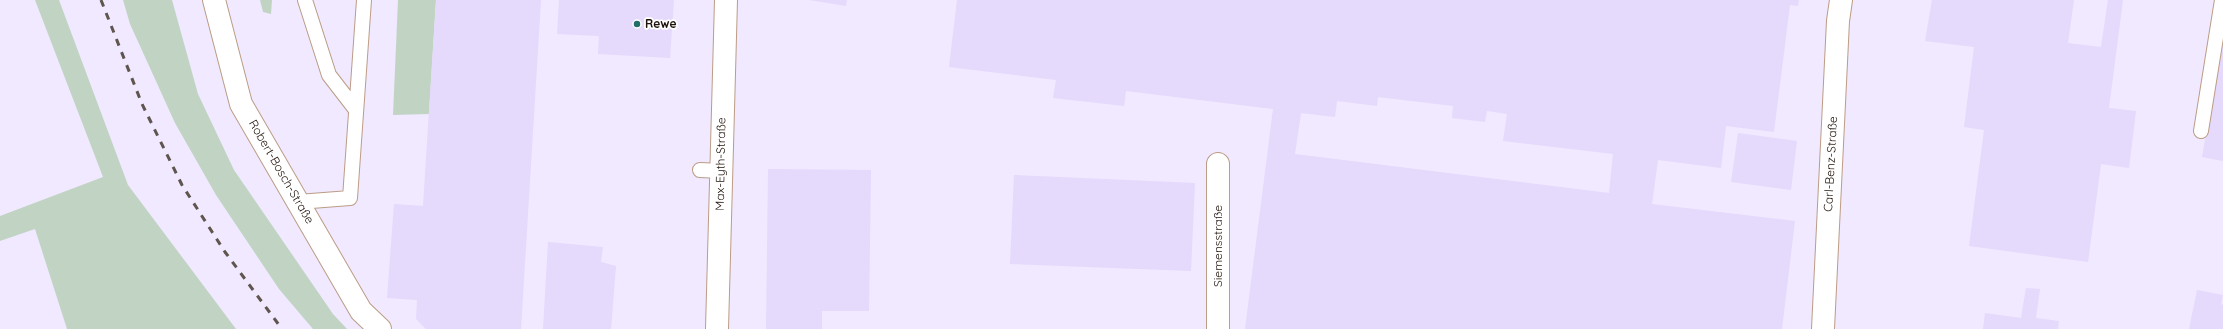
<!DOCTYPE html>
<html>
<head>
<meta charset="utf-8">
<style>
  body { margin:0 }
  canvas { display:block; background:#fdf6f1 }
</style>
</head>
<body>
<canvas width="2223" height="329"></canvas>
<script>
const ctx = document.querySelector('canvas').getContext('2d');
ctx.lineJoin = 'round';
function fill(path, color) { ctx.fillStyle = color; ctx.fill(path, 'evenodd'); }
const shape = rows => new Path2D(rows.map(r => 'M' + r).join(''));
function stroke(path, color, width, dash) { ctx.strokeStyle = color; ctx.lineWidth = width; ctx.lineCap = dash ? 'butt' : 'round'; ctx.setLineDash(dash || []); ctx.stroke(path); }
function drawText(font, color, halo, rows, align = 'center') {
  ctx.font = font + ' Quicksand,sans-serif'; ctx.lineWidth = 3.5; ctx.setLineDash([]); ctx.textBaseline = 'middle'; ctx.strokeStyle = halo; ctx.fillStyle = color; for (const [text, x, y, turn = 0] of rows) {
    ctx.save(); ctx.translate(x, y); ctx.rotate((+turn || 0) * Math.PI / 180); ctx.textAlign = isNaN(turn) ? turn : align; if (halo) ctx.strokeText(text, 0, 0); ctx.fillText(text, 0, 0); ctx.restore();
  }
}
const industrial = shape([
  [0,0,2223,0,2223,329,0,329]
]);
const green = shape([
  [35,0,59,0,128,185,236,329,67,329,35,229,0,241,0,216,103,177],
  [123,0,172,0,198,94,234,170,333,314,347,329,313,329,279,289,216,195,175,123,130,24],
  [260,0,272,0,271,14,263,12],
  [398,0,436,0,429,114,393,115]
]);
const building = shape([
  [436,0,541,0,521,329,426,329,416,319,417,300,387,298,394,204,423,206],
  [559,0,674,0,670,58,598,54,599,36,557,34],
  [809,0,847,0,846,6],
  [957,0,1799,0,1798,6,1790,5,1774,132,1726,126,1721,168,1658,160,1652,204,1795,221,1782,329,1245,329,1273,109,1126,91,1124,106,1053,98,1056,80,949,67],
  [1378,97,1453,106,1452,118,1485,122,1487,111,1507,114,1503,141,1613,154,1609,193,1295,154,1301,113,1335,117,1337,101,1377,106],
  [1932,0,2074,0,2068,43,2101,47,2108,0,2123,0,2109,108,2136,111,2129,168,2101,164,2088,262,1969,246,1984,130,1964,127,1974,47,1925,41],
  [2222,43,2223,43,2223,161,2202,157],
  [1738,133,1797,141,1791,190,1731,182],
  [768,169,871,170,869,311,822,311,822,329,766,329],
  [1014,175,1195,183,1191,271,1010,264],
  [548,242,603,247,601,262,616,266,611,329,543,329],
  [2026,288,2040,289,2036,318,2059,321,2058,329,1983,329,1985,313,2021,318],
  [2197,290,2223,295,2221,304,2223,305,2223,329,2189,329]
]);
const service = shape([
  [305,0,329,75,356,110],
  [2201,131,2222,0],
  [700,170,721,171],
  [298,202,350,198,364,0]
]);
const minor = shape([
  [214,0,241,104,361,311,380,329],
  [717,329,726,0],
  [1218,329,1218,164],
  [1823,329,1838,21,1841,0]
]);
const rail = shape([
  [101,0,142,104,182,185,225,252,282,329]
]);
const markers = [
  [637,24,4,"#226d68"]
];
const poiNames = [
  ["Rewe",645,24]
];
const streetNames = [
  ["Max-Eyth-Straße",721,164,-89],
  ["Carl-Benz-Straße",1831,164,-87],
  ["Robert-Bosch-Straße",281,172,60],
  ["Siemensstraße",1218,246,-90]
];
fill(industrial, '#f0e9ff');
fill(green, '#c1d4c3');
fill(building, '#e5d9fc');
stroke(service, '#bc9c85', 16);
stroke(minor, '#bc9c85', 24);
stroke(service, '#fff', 14);
stroke(minor, '#fff', 22);
stroke(rail, '#5f554e', 3, [7, 7]);
for (const [x, y, r, color] of markers) { const dot = new Path2D(); dot.arc(x, y, r, 0, 2 * Math.PI); ctx.fillStyle = color; ctx.fill(dot); stroke(dot, '#fff', 1.5); }
drawText('bold 12px', '#1e120a', '#fff', poiNames, 'left');
drawText('12px', '#1e120a', '#fff', streetNames);
</script>
</body>
</html>
